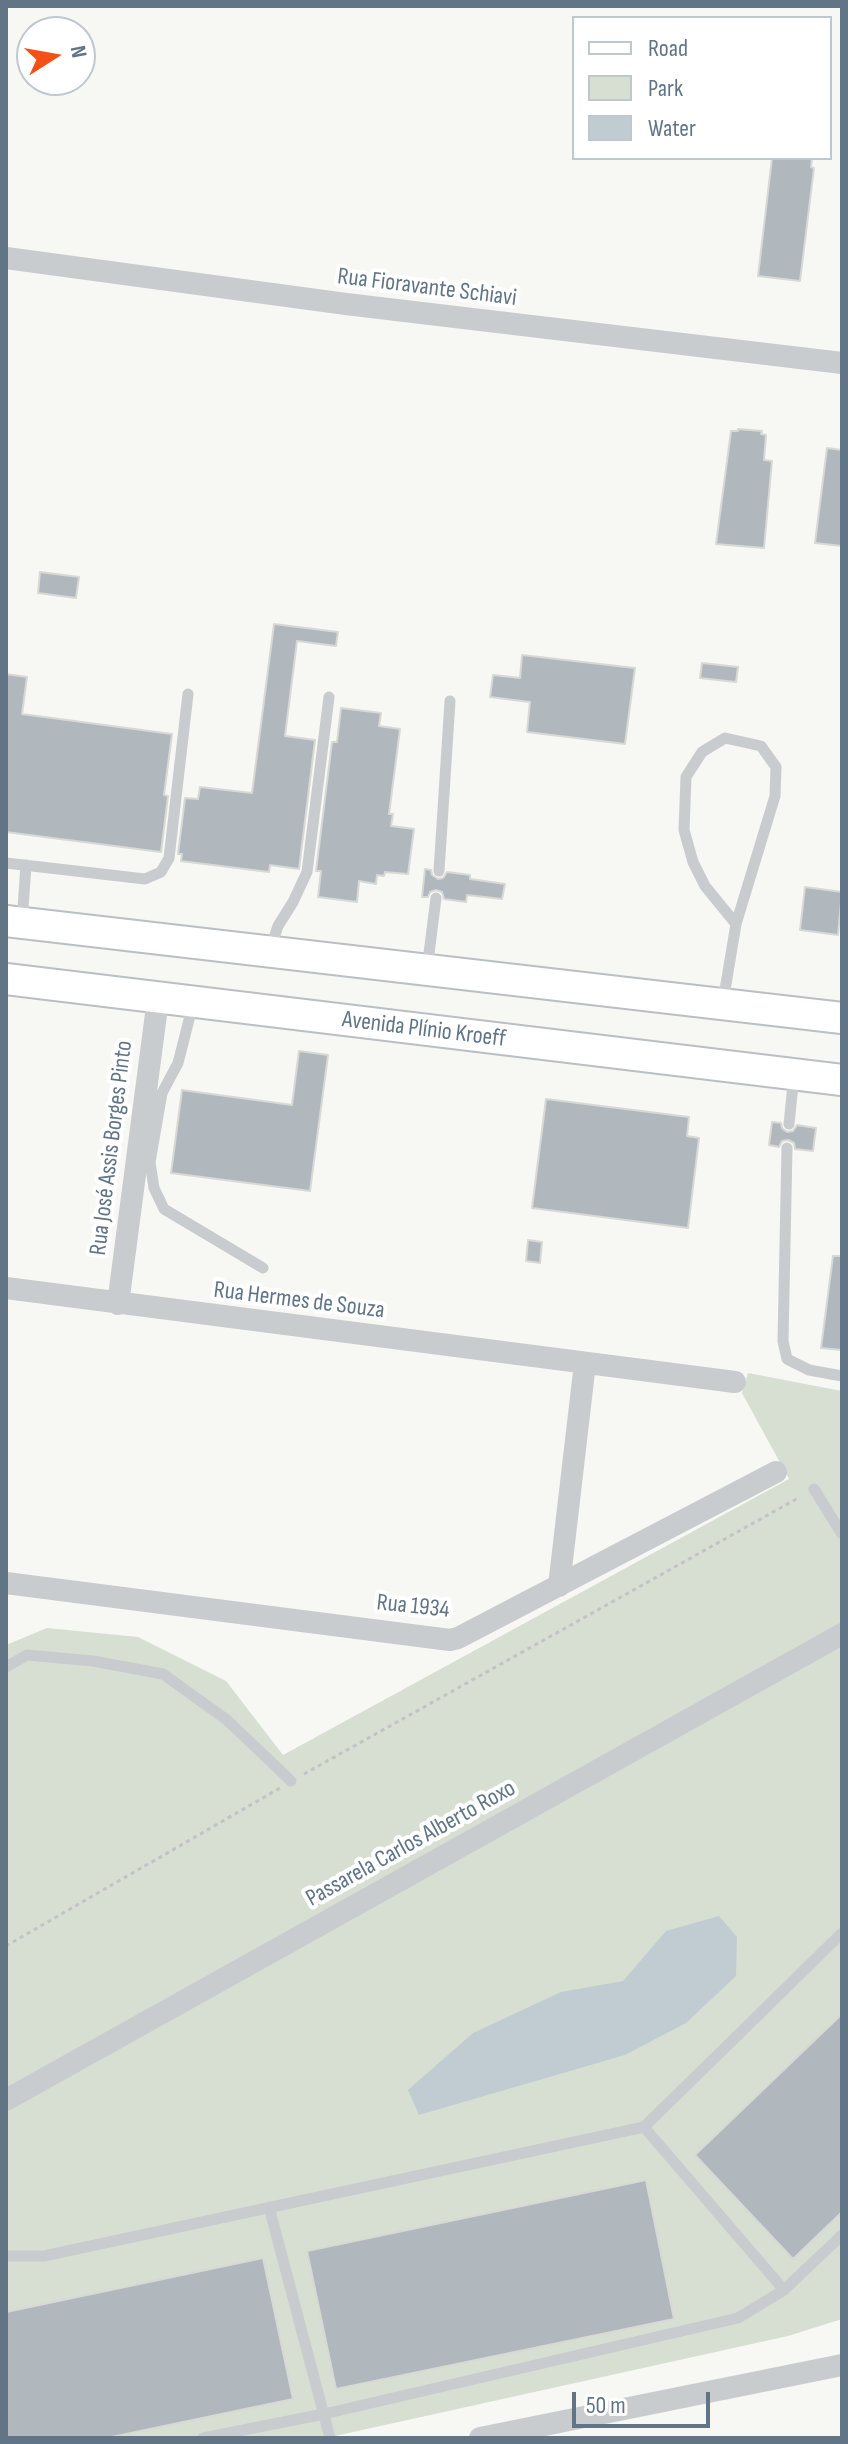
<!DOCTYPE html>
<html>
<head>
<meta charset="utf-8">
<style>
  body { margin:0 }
  #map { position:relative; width:848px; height:2444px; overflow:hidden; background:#f7f7f3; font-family:"Sofia Sans Condensed",sans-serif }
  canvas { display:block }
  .frame { position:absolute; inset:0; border:8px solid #627587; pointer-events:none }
  .legend { position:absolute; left:572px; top:16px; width:260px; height:144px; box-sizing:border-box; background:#fff; border:2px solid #c0c8cf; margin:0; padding:10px 14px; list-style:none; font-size:24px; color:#627587 }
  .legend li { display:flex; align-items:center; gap:16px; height:40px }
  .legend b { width:40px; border:2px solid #c0c8cf }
  .north { position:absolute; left:16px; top:16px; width:80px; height:80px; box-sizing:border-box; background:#fff; border:2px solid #c0c8cf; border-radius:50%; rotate:79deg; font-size:22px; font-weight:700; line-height:32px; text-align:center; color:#627587 }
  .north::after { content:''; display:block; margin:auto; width:28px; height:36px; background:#f55015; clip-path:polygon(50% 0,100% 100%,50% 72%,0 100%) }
  .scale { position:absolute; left:572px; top:2392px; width:138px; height:36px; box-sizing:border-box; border:4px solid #627587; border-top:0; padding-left:10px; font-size:24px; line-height:28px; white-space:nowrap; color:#627587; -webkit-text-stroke:6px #fff; paint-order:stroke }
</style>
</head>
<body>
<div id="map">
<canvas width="848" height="2444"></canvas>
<div class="frame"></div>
<ul class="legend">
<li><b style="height:10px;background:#fff"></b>Road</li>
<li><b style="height:22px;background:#d7dfd3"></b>Park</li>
<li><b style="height:22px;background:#c1ccd2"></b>Water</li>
</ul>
<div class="north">N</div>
<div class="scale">50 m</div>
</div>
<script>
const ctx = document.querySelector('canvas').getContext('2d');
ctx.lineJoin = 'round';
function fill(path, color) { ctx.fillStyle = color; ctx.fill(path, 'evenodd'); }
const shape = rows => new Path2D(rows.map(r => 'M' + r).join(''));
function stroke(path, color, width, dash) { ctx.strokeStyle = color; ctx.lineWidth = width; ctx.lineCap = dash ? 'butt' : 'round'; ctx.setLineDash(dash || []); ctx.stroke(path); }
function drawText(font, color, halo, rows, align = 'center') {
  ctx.font = font + ' "Sofia Sans Condensed",sans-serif'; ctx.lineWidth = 8; ctx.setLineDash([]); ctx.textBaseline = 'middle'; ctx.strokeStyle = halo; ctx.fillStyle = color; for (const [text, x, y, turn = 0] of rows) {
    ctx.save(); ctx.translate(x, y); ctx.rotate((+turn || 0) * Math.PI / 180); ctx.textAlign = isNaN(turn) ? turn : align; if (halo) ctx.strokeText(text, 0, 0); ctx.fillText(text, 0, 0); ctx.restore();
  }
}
const green = shape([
  [748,1373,842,1391,842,2319,788,2336,326,2438,6,2438,6,1645,47,1628,138,1637,226,1681,283,1755,789,1479,742,1393]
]);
const water = shape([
  [719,1916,737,1937,736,1976,686,2023,625,2055,419,2115,408,2090,473,2033,561,1992,623,1981,666,1931]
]);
const building = shape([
  [772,158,812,158,811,167,814,168,800,281,758,276,772,158],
  [738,429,762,431,761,434,766,435,764,460,772,461,764,548,716,544,731,431,738,431,738,429],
  [827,448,842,450,842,546,815,543,827,448],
  [40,572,79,577,76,598,38,593,40,572],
  [274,624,338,632,336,646,297,641,285,736,315,740,299,869,270,865,269,872,181,861,182,854,178,854,185,798,198,799,200,787,252,793,274,624],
  [522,655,635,668,625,744,527,732,530,702,490,697,493,675,520,678,522,655],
  [702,663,738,667,736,682,700,678,702,663],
  [6,674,27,677,22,714,172,734,164,795,168,796,161,852,6,832,6,674],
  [341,708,381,713,379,726,400,729,389,814,393,814,391,826,414,829,408,874,385,872,384,876,377,875,376,884,359,881,357,902,318,897,321,871,316,871,332,742,337,742,341,708],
  [425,869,431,870,432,875,438,879,443,878,447,872,470,875,470,879,505,884,502,899,467,895,466,902,444,899,442,892,436,890,430,892,428,897,422,897,425,869],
  [805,887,842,892,838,935,800,930,805,887],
  [299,1051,328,1055,310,1191,171,1173,182,1090,292,1105,299,1051],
  [546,1099,689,1117,687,1136,699,1138,688,1228,532,1208,546,1099],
  [772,1122,781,1123,782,1128,787,1132,793,1131,797,1125,816,1128,813,1151,795,1149,794,1143,788,1140,782,1141,779,1147,769,1145,772,1122],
  [528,1240,542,1242,540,1263,526,1261,528,1240],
  [833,1256,842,1256,842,1350,821,1348,833,1256],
  [842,2014,842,2212,793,2259,695,2155,842,2014],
  [646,2180,674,2319,336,2389,307,2251,646,2180],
  [263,2258,293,2399,107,2438,6,2438,6,2312,263,2258]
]);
const path = shape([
  [304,1774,800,1497],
  [6,1946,280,1788]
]);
const service = shape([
  [6,863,145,879,161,872,169,858,188,694],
  [439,871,450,701],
  [22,923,26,865],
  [270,950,278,926,293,902,307,872,329,697],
  [427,969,436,898],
  [723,1002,736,924,775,796,776,767,761,746,725,738,702,752,686,777,684,830,693,862,705,886,736,924],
  [193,1004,178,1063,162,1093,150,1162,154,1188,164,1209,263,1268],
  [789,1124,794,1075],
  [787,1148,783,1341,787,1359,809,1370,842,1376],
  [814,1489,842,1534],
  [6,1667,27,1655,93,1661,163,1674,227,1720,291,1781],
  [644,2127,784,2290],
  [269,2207,330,2438],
  [6,2256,44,2256,644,2127,842,1933],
  [203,2438,324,2414,738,2318,784,2290,842,2235]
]);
const minor = shape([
  [6,258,346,304,842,363],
  [6,1288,735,1382],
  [118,1304,158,999],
  [6,1583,450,1640,458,1638,776,1472],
  [559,1586,585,1363],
  [6,2100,842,1634],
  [480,2438,842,2365]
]);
const secondary = shape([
  [6,921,842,1018],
  [6,979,842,1080]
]);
const streetNames = [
  ["Rua Fioravante Schiavi",427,288,7],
  ["Avenida Plínio Kroeff",424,1030,7],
  ["Rua José Assis Borges Pinto",112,1148,-83],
  ["Rua Hermes de Souza",299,1301,7],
  ["Rua 1934",413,1607,6],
  ["Passarela Carlos Alberto Roxo",411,1844,-29]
];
fill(green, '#d7dfd3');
fill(water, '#c1ccd2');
fill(building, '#b0b8bd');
stroke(building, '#d8d8d5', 2);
stroke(secondary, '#babfc4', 34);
stroke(path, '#c1c3c5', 3, [4, 4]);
stroke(service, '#c8cccf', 11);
stroke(minor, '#c8cccf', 22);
stroke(secondary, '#fff', 30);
drawText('24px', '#627587', '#fff', streetNames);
</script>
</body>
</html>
